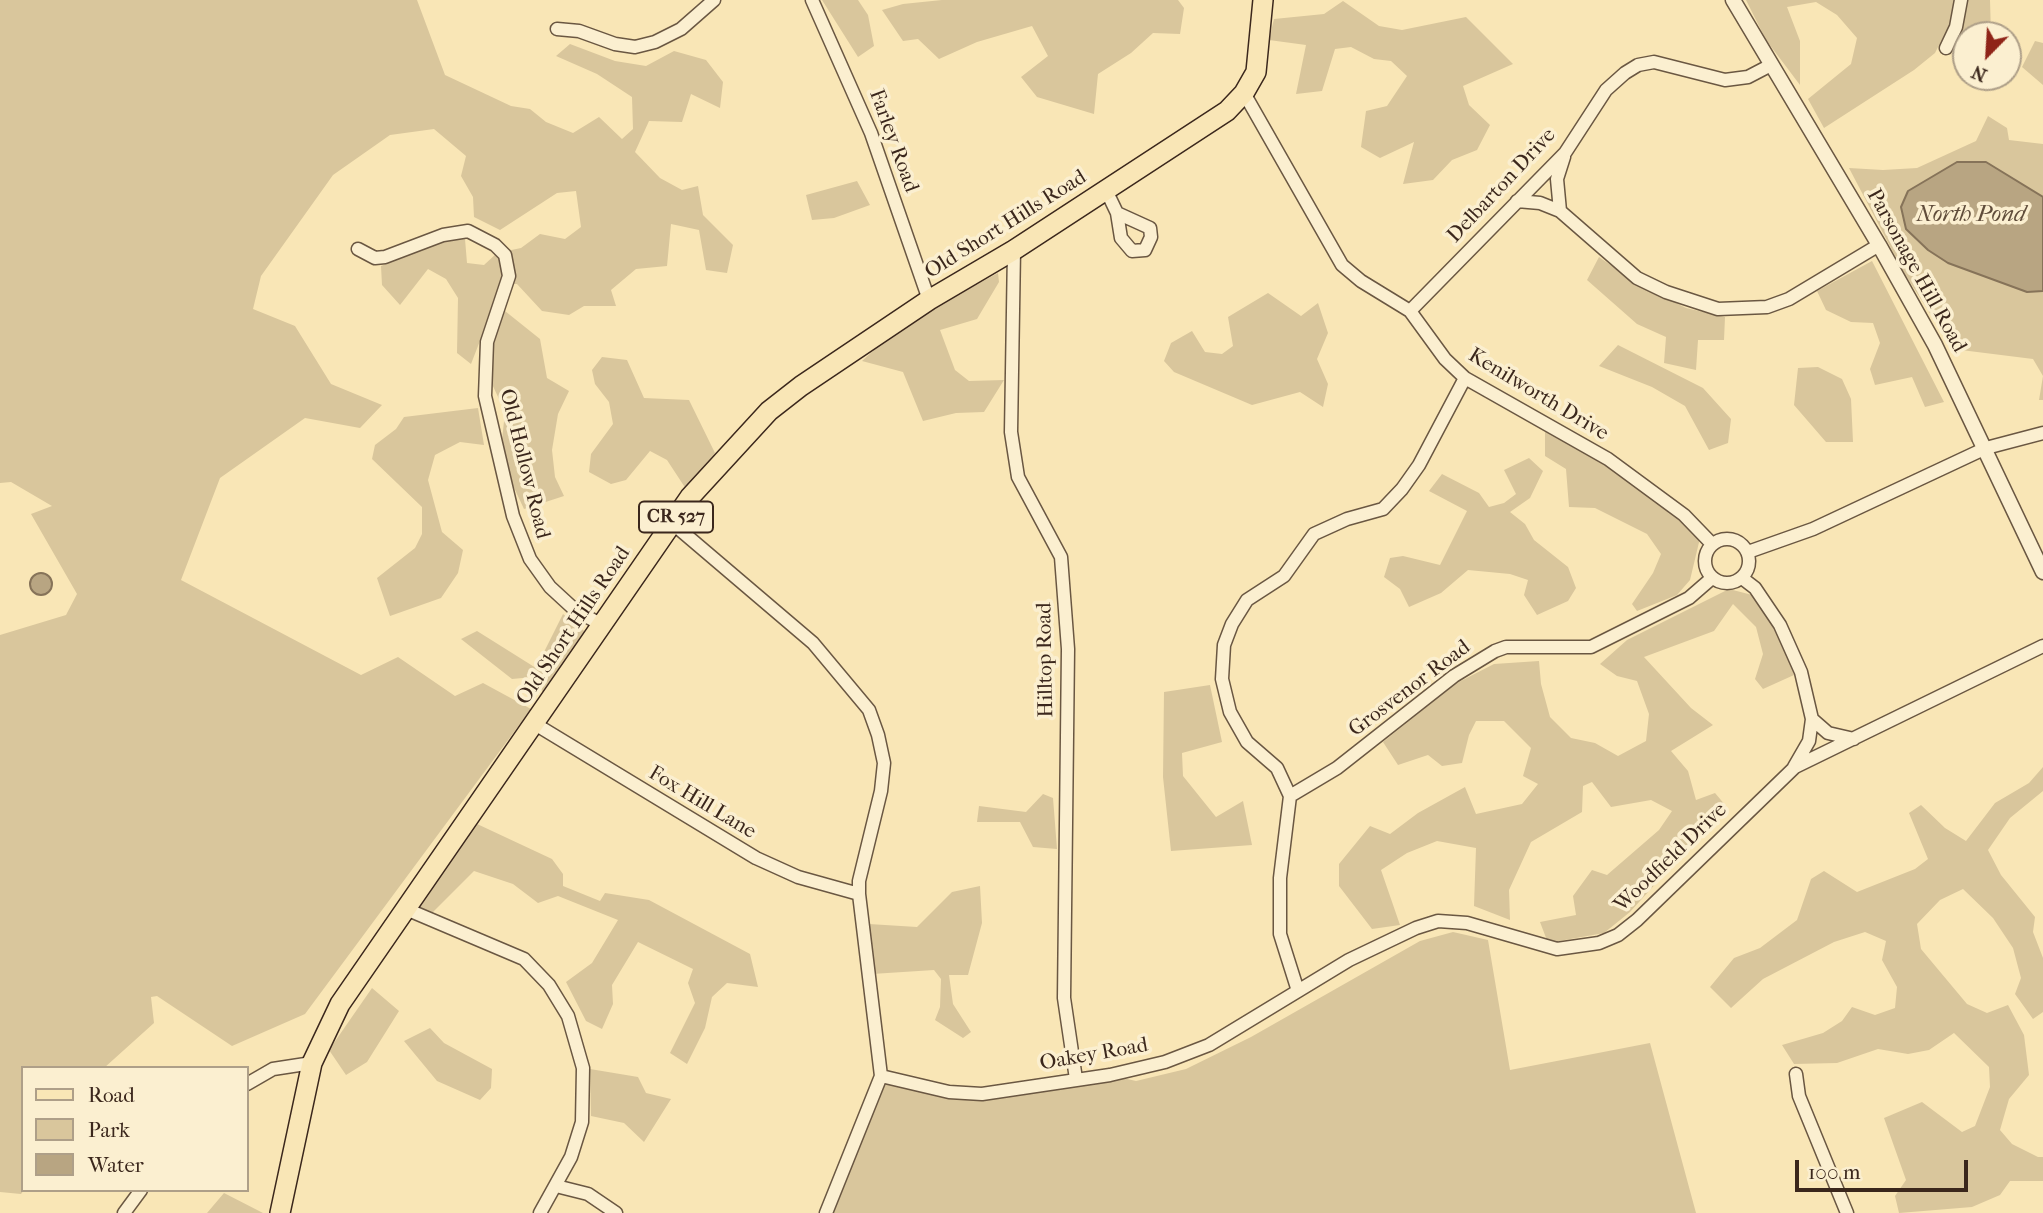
<!DOCTYPE html>
<html>
<head>
<meta charset="utf-8">
<style>
  body { margin:0 }
  #map { position:relative; width:2043px; height:1213px; overflow:hidden; background:#f9e6b6; font-family:"IM FELL French Canon",serif }
  canvas { display:block }
  .legend { position:absolute; left:21px; top:1066px; width:228px; height:126px; box-sizing:border-box; background:#fbefd0; border:2px solid #ae9f88; margin:0; padding:9px 12px; list-style:none; font-size:21px; color:#3b271c }
  .legend li { display:flex; align-items:center; gap:14px; height:35px }
  .legend b { width:35px; border:2px solid #ae9f88 }
  .north { position:absolute; left:1952px; top:21px; width:70px; height:70px; box-sizing:border-box; background:#fbefd0; border:2px solid #ae9f88; border-radius:50%; rotate:204deg; font-size:19px; font-weight:700; line-height:28px; text-align:center; color:#3b271c }
  .north::after { content:''; display:block; margin:auto; width:24px; height:32px; background:#8f2418; clip-path:polygon(50% 0,100% 100%,50% 72%,0 100%) }
  .scale { position:absolute; left:1795px; top:1160px; width:173px; height:32px; box-sizing:border-box; border:4px solid #3b271c; border-top:0; padding-left:9px; font-size:21px; line-height:24px; white-space:nowrap; color:#3b271c; -webkit-text-stroke:5px #fbefd0; paint-order:stroke }
</style>
</head>
<body>
<div id="map">
<canvas width="2043" height="1213"></canvas>
<ul class="legend">
<li><b style="height:9px;background:#f9e6b6"></b>Road</li>
<li><b style="height:19px;background:#d9c69c"></b>Park</li>
<li><b style="height:19px;background:#b8a582"></b>Water</li>
</ul>
<div class="north">N</div>
<div class="scale">100 m</div>
</div>
<script>
const ctx = document.querySelector('canvas').getContext('2d');
ctx.lineJoin = 'round';
function fill(path, color) { ctx.fillStyle = color; ctx.fill(path, 'evenodd'); }
const shape = rows => new Path2D(rows.map(r => 'M' + r).join(''));
function stroke(path, color, width, dash) { ctx.strokeStyle = color; ctx.lineWidth = width; ctx.lineCap = dash ? 'butt' : 'round'; ctx.setLineDash(dash || []); ctx.stroke(path); }
function drawText(font, color, halo, rows, align = 'center') {
  ctx.font = font + ' "IM FELL French Canon",serif'; ctx.lineWidth = 7; ctx.setLineDash([]); ctx.textBaseline = 'middle'; ctx.strokeStyle = halo; ctx.fillStyle = color; for (const [text, x, y, turn = 0] of rows) {
    ctx.save(); ctx.translate(x, y); ctx.rotate((+turn || 0) * Math.PI / 180); ctx.textAlign = isNaN(turn) ? turn : align; if (halo) ctx.strokeText(text, 0, 0); ctx.fillText(text, 0, 0); ctx.restore();
  }
}
const green = shape([
  [0,0,417,0,445,75,511,106,530,109,546,122,573,133,599,117,622,139,633,129,632,97,597,74,556,56,570,44,615,61,646,66,674,51,706,60,723,82,720,108,691,94,682,122,649,121,635,152,660,178,682,190,698,186,703,215,733,245,727,273,706,270,699,230,671,224,667,266,636,269,611,290,616,306,584,306,569,315,542,311,517,284,502,284,471,364,457,353,458,298,446,279,428,269,400,305,382,285,381,266,447,237,465,239,467,263,484,265,497,253,521,248,540,234,565,239,581,227,576,191,557,193,500,230,474,217,473,197,461,176,466,156,434,129,390,135,333,175,261,276,253,309,295,326,331,384,382,405,360,428,305,418,220,478,181,580,361,675,398,657,455,696,483,683,531,709,305,1014,232,1046,157,996,151,997,154,1023,104,1068,23,1068,24,1190,21,1194,0,1192,0,635,66,615,77,594,31,514,52,506,11,482,0,483],
  [822,0,858,0,868,15,874,46,858,57],
  [942,0,1178,0,1184,8,1180,34,1153,33,1131,53,1098,74,1094,114,1037,97,1021,77,1048,56,1032,26,977,42,939,59,918,39,903,41,882,10,903,4],
  [1746,0,1990,0,1991,35,1946,31,1935,53,1914,70,1824,128,1808,99,1851,64,1857,38,1837,15,1816,2,1787,7,1800,41,1800,85,1766,40],
  [1343,1,1379,26,1402,30,1466,17,1513,64,1463,86,1469,105,1490,125,1477,150,1452,160,1433,180,1403,184,1414,142,1380,158,1361,147,1366,111,1387,106,1407,76,1391,61,1374,59,1351,47,1335,49,1322,91,1296,94,1306,45,1269,40,1274,19,1324,14],
  [2035,41,2043,43,2043,85,2022,67],
  [1988,116,2007,128,2009,140,2043,144,2043,197,1986,162,1947,263,2027,292,2043,291,2043,400,2039,400,2043,376,2033,359,1953,349,1904,273,1849,168,1883,170,1917,168,1976,141],
  [857,181,870,205,834,218,812,220,806,195],
  [1599,257,1638,284,1686,308,1725,317,1724,340,1698,340,1696,370,1664,363,1666,337,1637,324,1587,280],
  [1872,261,1944,402,1925,407,1912,377,1875,385,1870,369,1880,343,1873,323,1851,322,1826,310,1817,291],
  [998,273,999,282,977,319,940,330,955,370,969,381,1004,380,984,412,956,413,923,421,903,372,862,361,900,326],
  [1268,293,1301,316,1318,303,1328,333,1317,359,1328,384,1323,407,1300,392,1252,405,1174,372,1164,361,1171,343,1192,331,1205,352,1222,354,1233,346,1228,317],
  [505,311,540,339,547,378,569,391,558,414,552,450,555,477,564,496,524,509,510,479,502,440,505,412,492,384,490,346],
  [1618,345,1703,388,1731,419,1728,443,1709,450,1685,406,1652,387,1599,366],
  [602,357,627,360,644,398,689,400,715,453,686,489,667,460,650,451,626,480,611,484,589,472,591,454,613,424,609,402,595,384,592,370],
  [1818,367,1842,379,1851,399,1853,442,1826,442,1794,405,1798,368],
  [478,408,484,445,460,442,435,455,428,480,442,532,463,550,458,573,441,598,390,616,377,578,415,548,422,534,422,507,372,459,375,445,396,429,404,417],
  [1545,427,1621,475,1701,534,1690,580,1677,595,1637,611,1632,604,1653,573,1661,554,1647,534,1595,508,1569,507,1566,469,1545,456],
  [1529,458,1543,471,1530,498,1510,512,1525,524,1534,540,1568,567,1576,588,1568,601,1537,615,1524,595,1528,580,1510,574,1468,570,1441,593,1409,607,1400,589,1384,577,1390,558,1403,556,1440,565,1467,511,1429,491,1442,474,1479,493,1489,507,1504,503,1516,494,1504,470],
  [1729,589,1756,596,1782,637,1794,675,1763,689,1755,679,1763,654,1756,627,1733,604,1714,631,1644,657,1691,708,1713,725,1671,751,1688,771,1696,800,1715,793,1726,806,1630,912,1604,933,1548,943,1540,922,1576,915,1573,896,1592,870,1607,875,1659,830,1672,811,1651,800,1611,807,1592,782,1583,786,1582,812,1531,842,1509,890,1510,920,1474,906,1476,848,1437,841,1407,853,1381,870,1400,925,1372,929,1339,886,1339,864,1370,826,1390,834,1418,813,1465,787,1476,814,1522,804,1538,784,1523,776,1531,748,1504,721,1476,721,1469,735,1462,763,1442,766,1428,755,1398,765,1383,742,1455,684,1494,664,1539,661,1541,684,1550,717,1571,738,1595,743,1618,756,1646,741,1649,714,1637,681,1617,676,1600,664,1627,640],
  [563,614,588,634,546,697,533,677,512,679,461,639,477,631,536,668],
  [1210,685,1222,742,1182,753,1183,776,1216,817,1243,801,1252,845,1171,851,1163,777,1164,692],
  [2043,767,2043,791,2010,818,1988,850,2001,875,2035,917,2033,932,2043,958,2043,1012,2033,1019,2015,994,2021,978,2013,948,1993,918,1963,889,1940,900,1917,924,1921,949,1967,1004,1987,1013,2008,1005,2024,1035,2029,1075,2009,1099,2000,1130,2012,1144,2038,1157,2043,1157,2043,1181,2010,1181,2000,1195,1972,1207,1899,1213,1895,1196,1906,1180,1884,1118,1922,1102,1962,1132,1975,1126,1990,1087,1989,1067,1954,1033,1929,1050,1908,1054,1878,1049,1837,1063,1794,1064,1782,1045,1823,1033,1842,1021,1852,1007,1875,1015,1895,1008,1897,987,1882,960,1886,941,1865,932,1834,942,1763,979,1731,1008,1710,987,1734,958,1760,948,1797,920,1811,879,1824,871,1857,892,1915,869,1928,859,1909,813,1921,805,1945,828,1966,841,1995,803,2029,783],
  [1043,794,1053,798,1057,849,1033,847,1020,822,977,822,979,806,1026,812],
  [475,823,552,859,563,874,563,886,600,901,605,893,649,900,750,954,758,987,727,983,712,997,705,1028,687,1064,670,1053,695,1003,688,983,693,969,638,942,612,985,613,1004,602,1029,586,1021,566,982,592,963,618,920,558,896,538,903,513,884,474,871,432,913,413,906],
  [980,886,982,923,968,975,949,975,953,1004,971,1032,963,1038,935,1020,940,1007,941,979,934,970,872,974,869,924,917,927,952,892],
  [1453,932,1488,940,1510,1070,1650,1043,1696,1213,828,1213,888,1073,968,1089,1110,1075,1136,1081,1186,1069,1251,1037,1420,941],
  [372,988,399,1011,367,1062,346,1075,329,1050],
  [430,1028,444,1043,492,1069,491,1088,480,1100,437,1081,404,1041],
  [590,1069,638,1077,646,1093,671,1099,644,1142,624,1123,591,1116],
  [224,1193,263,1213,207,1213]
]);
const water = shape([
  [1957,162,1986,162,2043,197,2043,291,2027,292,1948,263,1928,250,1906,229,1901,207,1908,191,1957,162],
  '30 584a11 11 0 1 1 22 0a11 11 0 1 1-22 0Z'
]);
const minor = shape([
  [812,0,871,133,929,300],
  [557,29,579,31,615,44,635,47,655,42,681,29,714,0],
  [1946,48,1956,27,1961,0],
  [1244,93,1342,265,1361,281,1410,311,1445,359,1465,378,1608,459,1684,515,1712,544],
  [1106,190,1117,213,1121,238,1132,251,1145,250,1151,237,1150,228,1117,213],
  [1517,201,1540,203,1560,211,1637,278,1666,292,1718,309,1767,307,1789,299,1879,245],
  [1560,211,1557,179,1564,157],
  [358,249,375,258,385,257,443,235,468,231,495,245,505,255,509,276,487,342,485,396,513,516,530,559,550,587,575,610,602,625],
  [1014,250,1011,432,1018,477,1061,557,1068,649,1064,998,1076,1079],
  [1410,311,1565,153,1606,90,1625,73,1638,65,1654,62,1725,80,1748,77,1771,65],
  [672,523,813,643,869,710,878,735,884,763,881,791,859,881,859,894,881,1076],
  '1705 561a22 22 0 1 1 44 0a22 22 0 1 1-44 0Z',
  [1748,552,1813,529,1986,448,2043,433],
  [1742,578,1755,588,1780,625,1801,672,1812,719,1809,741,1794,767],
  [1812,719,1828,733,1854,739],
  [535,724,756,858,798,877,859,894],
  [1290,796,1337,768,1454,676,1495,651,1506,647,1591,647,1689,598,1712,578],
  [406,909,524,959,549,985,568,1016,583,1068,582,1122,571,1157,540,1213],
  [1298,991,1280,934,1280,878,1290,796,1277,768,1247,742,1230,712,1222,679,1224,645,1232,624,1247,600,1284,576,1314,534,1347,519,1383,509,1402,489,1419,465,1465,378],
  [1796,1074,1799,1096,1847,1213],
  [881,1076,949,1092,982,1094,1110,1075,1165,1062,1209,1045,1349,960,1416,928,1438,921,1467,923,1557,949,1599,943,1618,935,1637,920,1795,767,2043,646],
  [247,1084,273,1069,312,1063],
  [556,1186,588,1194,616,1213],
  [124,1213,141,1190],
  [826,1213,881,1076]
]);
const tertiary = shape([
  [1733,0,1879,245,1935,345,2043,572]
]);
const primary = shape([
  [280,1213,312,1063,340,1004,690,497,769,411,801,386,929,300,1014,250,1227,111,1244,93,1256,72,1263,0]
]);
const shields = [
  [676,517,74]
];
const shieldNames = [
  ["CR 527",676,517]
];
const streetNames = [
  ["Farley Road",893,141,70],
  ["Delbarton Drive",1502,186,-47],
  ["Old Short Hills Road",1006,225,-32],
  ["Parsonage Hill Road",1916,271,61],
  ["Kenilworth Drive",1538,395,31],
  ["Old Hollow Road",524,464,76],
  ["Old Short Hills Road",574,626,-56],
  ["Hilltop Road",1046,660,-91],
  ["Grosvenor Road",1410,689,-37],
  ["Fox Hill Lane",702,803,31],
  ["Woodfield Drive",1671,858,-44],
  ["Oakey Road",1094,1055,-10]
];
const waterNames = [
  ["North Pond",1971,215]
];
fill(green, '#d9c69c');
fill(water, '#b8a582');
stroke(water, '#867359', 2);
stroke(minor, '#6a5742', 15);
stroke(tertiary, '#6a5742', 17);
stroke(primary, '#3b271c', 22);
stroke(minor, '#fbefd0', 12);
stroke(tertiary, '#fbefd0', 14);
stroke(primary, '#f9e6b6', 19);
for (const [x, y, w] of shields) { const box = new Path2D(); box.roundRect(x - w / 2, y - 15.5, w, 31, 5); ctx.fillStyle = '#fbefd0'; ctx.fill(box); stroke(box, '#3b271c', 2); }
drawText('bold 19px', '#3b271c', null, shieldNames);
drawText('21px', '#3b271c', '#fbefd0', streetNames);
drawText('italic 23px', '#604d3b', '#fbefd0', waterNames);
</script>
</body>
</html>
